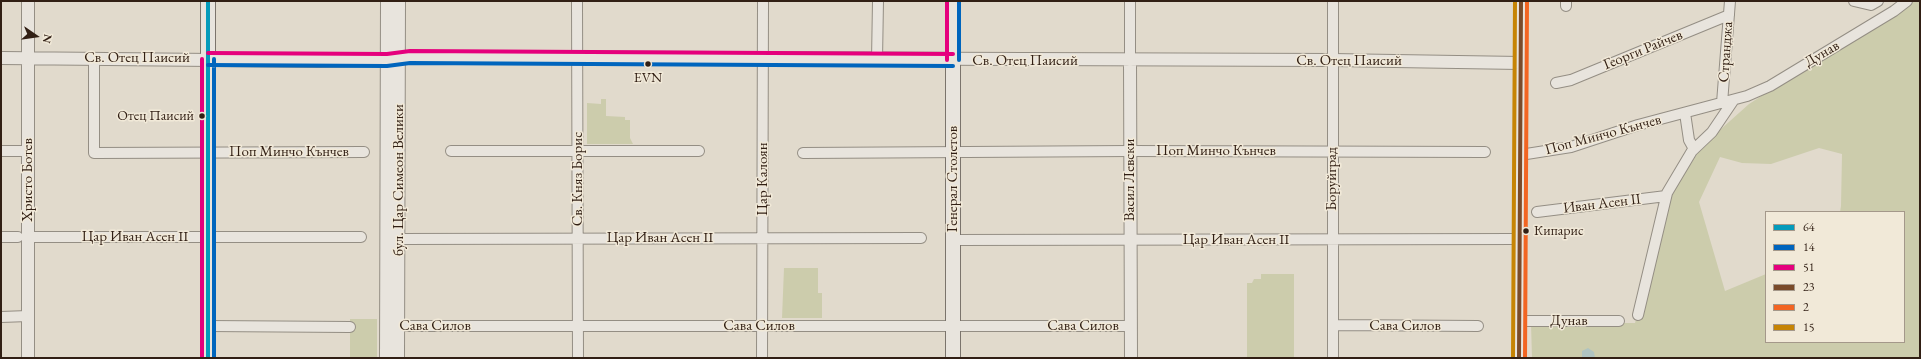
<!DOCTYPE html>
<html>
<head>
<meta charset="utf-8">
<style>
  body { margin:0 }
  #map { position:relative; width:1921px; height:359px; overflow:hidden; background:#e1dacc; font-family:"EB Garamond",serif }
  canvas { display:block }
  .frame { position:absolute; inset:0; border:2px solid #311f14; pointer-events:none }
  .legend { position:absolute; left:1765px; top:211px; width:140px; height:132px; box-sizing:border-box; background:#f1e9d8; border:1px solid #a4988a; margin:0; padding:5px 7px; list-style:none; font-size:12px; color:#311f14 }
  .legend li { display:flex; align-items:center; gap:8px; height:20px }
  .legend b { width:20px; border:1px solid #a4988a }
  .north { position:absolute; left:16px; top:16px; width:40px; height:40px; -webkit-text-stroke:3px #f1e9d8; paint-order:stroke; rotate:103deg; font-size:11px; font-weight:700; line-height:16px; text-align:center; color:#311f14 }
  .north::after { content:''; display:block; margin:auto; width:14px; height:18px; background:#311f14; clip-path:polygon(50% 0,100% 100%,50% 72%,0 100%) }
</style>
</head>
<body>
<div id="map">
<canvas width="1921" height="359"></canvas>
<div class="frame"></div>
<ul class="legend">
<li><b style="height:5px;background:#059bbb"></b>64</li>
<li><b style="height:5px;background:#0065bd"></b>14</li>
<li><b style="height:5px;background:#e5007d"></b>51</li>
<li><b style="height:5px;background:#7a4b2a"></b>23</li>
<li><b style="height:5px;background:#f26522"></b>2</li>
<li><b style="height:5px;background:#c68405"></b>15</li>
</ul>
<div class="north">N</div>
</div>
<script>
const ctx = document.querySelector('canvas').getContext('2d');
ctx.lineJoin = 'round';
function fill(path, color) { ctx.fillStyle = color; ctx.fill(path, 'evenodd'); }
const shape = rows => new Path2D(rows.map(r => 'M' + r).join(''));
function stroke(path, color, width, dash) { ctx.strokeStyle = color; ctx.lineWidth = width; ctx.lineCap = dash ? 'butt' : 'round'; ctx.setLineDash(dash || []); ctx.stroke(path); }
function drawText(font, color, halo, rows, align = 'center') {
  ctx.font = font + ' "EB Garamond",serif'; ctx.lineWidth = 3; ctx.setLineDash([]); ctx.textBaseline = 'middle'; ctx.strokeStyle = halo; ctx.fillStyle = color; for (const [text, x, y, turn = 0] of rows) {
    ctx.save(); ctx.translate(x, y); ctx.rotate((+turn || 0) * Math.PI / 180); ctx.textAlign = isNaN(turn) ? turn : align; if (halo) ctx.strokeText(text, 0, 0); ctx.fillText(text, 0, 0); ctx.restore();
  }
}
const green = shape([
  [1910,1,1920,1,1920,358,1532,358,1531,323,1635,323,1670,197,1702,146,1749,104],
  [1819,148,1842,154,1841,206,1840,212,1904,212,1904,342,1766,342,1766,274,1725,291,1699,202,1720,157,1742,163,1771,164],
  [601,99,606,99,606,116,625,117,625,120,630,120,630,138,633,144,587,144,587,103,601,104],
  [784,268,818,268,818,293,822,293,822,318,782,318],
  [1261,274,1294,274,1294,358,1247,358,1247,283,1252,283,1254,279,1261,279],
  [350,319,377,319,377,358,350,358]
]);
const water = shape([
  [1588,348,1594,352,1595,358,1582,358,1582,351]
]);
const minor = shape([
  [577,1,578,358],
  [1130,1,1130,61],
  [1566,1,1566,6],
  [1854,1,1871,5,1878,1],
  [94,58,94,153,364,152],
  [877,60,878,1],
  [1556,83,1571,80,1729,15],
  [1722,103,1730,1],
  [1685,113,1689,140,1694,149],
  [1,151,28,151],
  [451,151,699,151],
  [803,153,1130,151,1485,152],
  [1520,155,1571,147,1638,125,1747,96,1770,86,1894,11,1907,1],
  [1537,212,1666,196],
  [1,237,18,237],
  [28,237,361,237],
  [399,239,921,238],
  [953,240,1519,239],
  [1638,315,1667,193,1692,151,1712,132,1733,101],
  [1,317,28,316],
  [1519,321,1619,321],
  [1333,325,1478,326],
  [208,326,350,327],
  [391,326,1131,326],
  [762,358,763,1],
  [1333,358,1333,1]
]);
const tertiary = shape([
  [28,1,28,358],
  [1,58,320,61,387,60,410,57,1332,60,1520,63],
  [1130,61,1131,358],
  [386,358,387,1],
  [398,358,399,1],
  [1519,358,1521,1]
]);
const secondary = shape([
  [208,358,208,1],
  [953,358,953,1]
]);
const bus1 = shape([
  [208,1,208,358]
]);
const bus2 = shape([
  [959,1,959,60],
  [214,59,214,358],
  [208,65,387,66,410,63,953,66]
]);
const bus3 = shape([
  [947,1,947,60],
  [208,53,387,54,410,51,953,54],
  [202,59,202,358]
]);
const bus4 = shape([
  [1519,358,1521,1]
]);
const bus5 = shape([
  [1525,358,1527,1]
]);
const bus6 = shape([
  [1513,358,1515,1]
]);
const markers = [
  [648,64,3.5,"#311f14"],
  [202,116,3.5,"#311f14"],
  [1526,231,3.5,"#311f14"]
];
const busNames = [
  ["EVN",648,78],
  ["Отец Паисий",194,116,"right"],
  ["Кипарис",1534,231,"left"]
];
const streetNames = [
  ["Георги Райчев",1643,50,-22],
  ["Странджа",1726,52,-86],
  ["Дунав",1822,54,-31],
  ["Св. Отец Паисий",137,58],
  ["Св. Отец Паисий",1025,61],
  ["Св. Отец Паисий",1349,61],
  ["Поп Минчо Кънчев",1603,135,-15],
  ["Поп Минчо Кънчев",1216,151],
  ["Поп Минчо Кънчев",289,152],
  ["Св. Княз Борис",578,179,-90],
  ["Цар Калоян",763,179,-90],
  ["Генерал Столетов",953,179,-90],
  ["Боруйград",1332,179,-90],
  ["Христо Ботев",28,180,-90],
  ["бул. Цар Симеон Велики",399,180,-90],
  ["Васил Левски",1130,180,-90],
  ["Иван Асен ІІ",1602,204,-7],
  ["Цар Иван Асен II",135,237],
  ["Цар Иван Асен II",660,238],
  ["Цар Иван Асен II",1236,240],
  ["Дунав",1569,321],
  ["Сава Силов",435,326],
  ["Сава Силов",759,326],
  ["Сава Силов",1083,326],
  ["Сава Силов",1405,326]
];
fill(green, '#ccccac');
fill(water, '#b0c4c1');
stroke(minor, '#948e84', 12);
stroke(tertiary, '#948e84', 14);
stroke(secondary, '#7b746c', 16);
stroke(minor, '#e8e4dd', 10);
stroke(tertiary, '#e8e4dd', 12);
stroke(secondary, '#e8e4dd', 14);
stroke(bus1, '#059bbb', 4);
stroke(bus2, '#0065bd', 4);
stroke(bus3, '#e5007d', 4);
stroke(bus4, '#7a4b2a', 4);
stroke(bus5, '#f26522', 4);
stroke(bus6, '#c68405', 4);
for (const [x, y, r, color] of markers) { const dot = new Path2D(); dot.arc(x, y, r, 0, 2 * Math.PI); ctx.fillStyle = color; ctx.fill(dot); stroke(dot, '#f1e9d8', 1.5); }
drawText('14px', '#311f14', '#f1e9d8', busNames);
drawText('15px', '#311f14', '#f1e9d8', streetNames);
</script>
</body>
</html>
